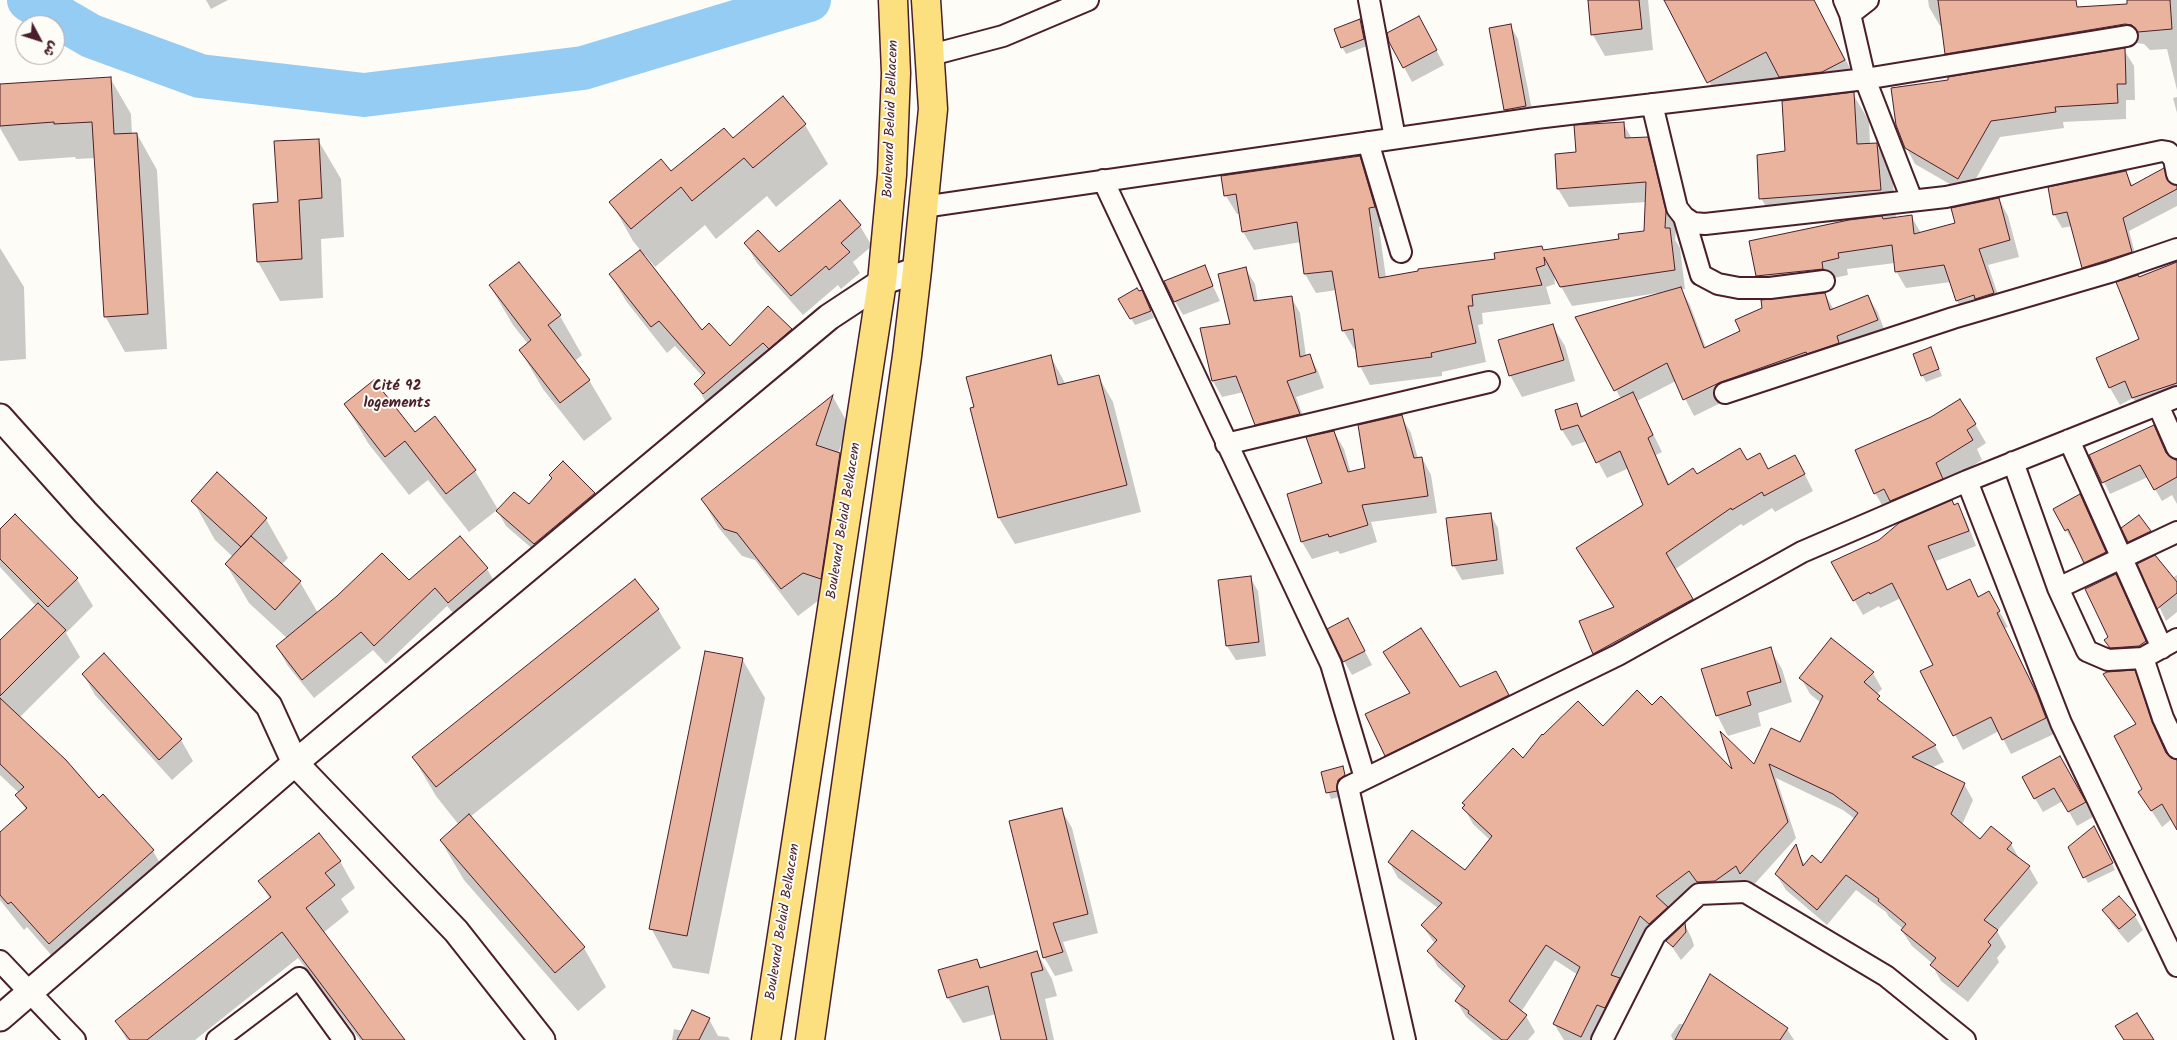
<!DOCTYPE html>
<html>
<head>
<meta charset="utf-8">
<style>
  body { margin:0 }
  #map { position:relative; width:2177px; height:1040px; overflow:hidden; background:#fdfcf7; font-family:Kalam,"Playpen Sans Arabic",sans-serif }
  canvas { display:block }
  .north { position:absolute; left:15px; top:15px; width:50px; height:50px; box-sizing:border-box; background:#fdfcf7; border:1px solid #b5a4a5; border-radius:50%; rotate:130deg; font-size:14px; font-weight:700; line-height:20px; text-align:center; color:#4a1f2b }
  .north::after { content:''; display:block; margin:auto; width:18px; height:22px; background:#4a1f2b; clip-path:polygon(50% 0,100% 100%,50% 72%,0 100%) }
</style>
</head>
<body>
<div id="map">
<canvas width="2177" height="1040"></canvas>
<div class="north">ش</div>
</div>
<script>
const ctx = document.querySelector('canvas').getContext('2d');
ctx.lineJoin = 'round';
function fill(path, color) { ctx.fillStyle = color; ctx.fill(path, 'evenodd'); }
const shape = rows => new Path2D(rows.map(r => 'M' + r).join(''));
function stroke(path, color, width, dash) { ctx.strokeStyle = color; ctx.lineWidth = width; ctx.lineCap = dash ? 'butt' : 'round'; ctx.setLineDash(dash || []); ctx.stroke(path); }
function drawText(font, color, halo, rows, align = 'center') {
  ctx.font = font + ' Kalam,sans-serif'; ctx.lineWidth = 4; ctx.setLineDash([]); ctx.textBaseline = 'middle'; ctx.strokeStyle = halo; ctx.fillStyle = color; for (const [text, x, y, turn = 0] of rows) {
    ctx.save(); ctx.translate(x, y); ctx.rotate((+turn || 0) * Math.PI / 180); ctx.textAlign = isNaN(turn) ? turn : align; if (halo) ctx.strokeText(text, 0, 0); ctx.fillText(text, 0, 0); ctx.restore();
  }
}
const shadow = shape([
  [206,0,228,0,211,9],
  [1589,0,1648,0,1653,50,1605,56,1593,35],
  [1665,0,1814,0,1860,87,1847,94,1853,94,1869,121,1870,144,1876,144,1892,172,1896,218,1911,216,1921,233,1957,223,1999,199,2008,216,2019,257,1988,265,2003,310,1967,317,1957,301,1951,282,1906,288,1896,271,1895,263,1847,269,1848,275,1767,292,1757,276,1837,222,1777,226,1761,198,1787,152,1794,101,1781,78,1724,109],
  [1928,0,2059,0,2064,9,2128,6,2128,0,2177,0,2177,90,2167,49,2150,50,2144,44,2137,43,1957,72,1946,53,1943,26,1940,26,1929,7],
  [1360,20,1364,27,1367,46,1346,54,1342,47],
  [1510,25,1518,39,1534,120,1514,124,1506,110,1490,29],
  [1427,32,1444,65,1412,82,1390,41],
  [2124,50,2134,66,2135,100,2126,100,2126,119,2063,122,2064,128,2000,137,1967,194,1915,164,1906,147,1950,81],
  [110,78,131,114,132,135,137,134,157,170,167,349,125,352,105,316,96,158,76,159,75,157,19,161,0,128,0,85],
  [783,97,805,125,828,164,776,207,767,196,716,239,705,225,655,267,645,255,643,257,702,332,730,348,768,308,791,330,806,356,784,374,778,368,711,411,696,385,703,377,675,346,667,353,626,301,611,275,641,251,633,241,611,202,671,173,732,140],
  [2177,97,2177,113,2173,98],
  [1623,123,1632,139,1647,138,1658,157,1676,231,1675,240,1680,248,1685,289,1681,289,1690,305,1706,348,1825,294,1834,310,1868,296,1878,313,1887,337,1731,398,1694,416,1676,381,1637,401,1662,452,1656,455,1670,486,1697,475,1746,462,1768,470,1804,473,1813,491,1775,512,1772,508,1743,526,1741,524,1674,570,1701,616,1603,670,1594,654,1581,622,1615,608,1645,506,1629,468,1607,478,1587,441,1572,446,1562,430,1557,411,1576,405,1583,417,1621,399,1577,318,1658,294,1658,293,1572,306,1554,274,1555,284,1546,287,1551,304,1482,313,1483,324,1478,325,1486,362,1442,372,1442,376,1370,385,1360,366,1357,349,1354,349,1343,330,1337,290,1316,293,1305,274,1301,242,1254,250,1243,232,1240,214,1237,214,1226,196,1359,157,1370,176,1385,226,1379,227,1386,278,1496,260,1542,248,1544,251,1620,240,1645,232,1647,202,1569,207,1558,189,1577,153],
  [318,140,341,179,344,237,321,239,323,298,280,301,258,262,279,203],
  [2163,170,2172,185,2177,189,2177,206,2129,231,2138,265,2091,280,2083,267,2072,226,2062,228,2054,214,2125,172,2133,186],
  [840,202,860,226,872,246,853,262,860,273,841,289,838,285,803,315,757,263,746,244,779,254],
  [0,248,24,287,26,359,0,361],
  [2177,263,2177,403,2143,415,2133,398,2120,405,2110,388,2140,339,2139,279],
  [519,264,560,316,582,355,575,361,589,380,612,419,584,441,543,389,520,350,528,344,513,325,490,286],
  [1204,267,1220,301,1183,315,1175,301],
  [1245,268,1255,284,1258,302,1291,297,1300,313,1306,356,1309,355,1318,371,1324,388,1296,397,1308,430,1265,440,1256,424,1244,392,1222,397,1213,381,1202,329,1232,325],
  [1145,298,1154,318,1135,325,1120,300],
  [1552,325,1565,346,1575,381,1522,397,1510,375],
  [1931,348,1942,376,1926,382,1922,375],
  [1051,357,1066,385,1098,376,1113,402,1141,512,1015,544,999,518,972,409],
  [833,397,848,424,838,454,855,482,836,606,819,600,798,616,755,560,742,556,718,527,702,499],
  [345,404,415,434,435,418,475,471,499,511,529,506,553,479,563,463,594,494,602,508,543,558,506,526,497,510,469,532,428,480,409,495,368,443],
  [1401,416,1411,433,1418,459,1422,458,1431,475,1437,513,1371,522,1377,542,1340,554,1338,551,1312,559,1302,542,1288,495,1324,484,1334,432,1344,449,1351,473,1366,469],
  [1975,424,1986,443,1977,449,1982,460,1946,483,1886,512,1875,493],
  [2153,426,2169,458,2177,463,2177,504,2172,495,2162,501,2148,477,2110,494,2091,456],
  [2080,496,2113,567,2093,576,2076,543,2074,544,2066,530],
  [193,501,266,519,288,558,281,565,300,582,318,613,408,582,487,569,498,588,460,621,447,606,386,664,373,650,314,698,288,666,277,647,287,638,249,603,226,564,233,557,215,540],
  [1958,505,1966,520,1976,546,1936,561,1948,590,1970,581,1979,597,1997,607,2008,627,2005,628,2045,710,2054,734,2011,754,1999,731,1963,750,1922,672,1934,665,1901,598,1880,608,1879,606,1863,615,1833,563],
  [1490,514,1498,528,1504,574,1462,580,1454,566,1448,519],
  [2139,517,2158,546,2137,555,2129,542],
  [0,531,77,579,93,606,66,633,80,657,19,718,153,851,168,877,64,970,27,927,24,930,0,900,0,833,26,810,17,795,19,793,0,775,0,642,36,606,0,567],
  [2139,564,2172,578,2177,575,2177,612,2166,621],
  [2115,576,2123,589,2153,656,2114,654,2106,640,2110,638],
  [1250,577,1258,591,1266,656,1236,660,1227,646],
  [658,609,681,648,470,817,584,948,606,987,578,1011,464,880,441,841,459,825,436,796,413,757],
  [1356,634,1372,665,1352,675,1344,661],
  [1831,640,1873,673,1882,689,1876,695,1884,707,1935,746,1944,762,1931,768,1964,784,1973,800,1962,825,1981,841,2011,844,2020,860,2029,867,2038,883,1997,931,2006,947,1997,958,1999,962,1968,1002,1941,981,1932,965,1933,964,1912,946,1902,931,1903,929,1889,917,1886,912,1856,890,1827,925,1786,890,1776,874,1795,847,1805,865,1821,865,1855,819,1843,810,1776,778,1796,838,1750,889,1746,882,1724,897,1708,898,1659,940,1597,1040,1564,1040,1554,1024,1578,975,1555,960,1521,1012,1526,1016,1535,1032,1528,1040,1493,1040,1466,1017,1457,1002,1464,991,1438,967,1429,951,1435,944,1422,925,1438,908,1398,878,1389,862,1465,872,1490,840,1473,824,1464,808,1465,807,1463,803,1523,760,1652,706,1734,774,1801,744,1821,703,1810,694,1801,678],
  [1770,649,1782,669,1792,702,1758,713,1761,726,1728,736,1717,715],
  [742,659,765,698,709,974,673,968,651,928],
  [1395,670,1459,689,1506,690,1518,713,1396,773,1386,755,1410,694],
  [2134,672,2143,688,2161,740,2169,758,2177,760,2177,827,2172,819,2162,827,2140,793,2144,790,2137,725,2105,675],
  [83,674,181,740,193,761,172,780,95,695],
  [1343,768,1348,782,1342,787,1340,797,1331,799,1328,792],
  [2068,771,2093,817,2077,826,2063,801,2043,812,2023,778],
  [1061,809,1072,828,1098,933,1063,942,1073,971,1055,976,1044,957],
  [2098,834,2115,870,2088,883,2085,877],
  [340,861,355,888,341,899,349,912,323,933,403,1040,360,1040,298,958,195,1040,127,1040,116,1021,270,899,259,881],
  [2104,910,2135,916,2143,930,2128,943,2112,924],
  [1685,925,1692,939,1694,946,1681,960,1668,941],
  [1037,953,1052,979,1057,996,1045,999,1054,1040,1002,1040,996,1014,963,1023,948,998,977,960,982,969],
  [1711,976,1787,1029,1794,1040,1673,1040,1671,1035,1679,1024,1685,1024],
  [709,1019,718,1036,728,1037,730,1040,672,1040,674,1029,683,1031]
]);
const river = shape([
  [29,0,91,36,200,76,364,95,583,68,809,0]
]);
const building = shape([
  [1588,0,1639,0,1642,29,1591,35,1588,0],
  [1664,0,1814,0,1845,60,1822,72,1779,77,1766,52,1707,83,1664,0],
  [1938,0,2076,0,2077,7,2127,4,2127,0,2170,0,2172,29,2138,32,2132,25,2125,24,1945,54,1938,0],
  [1419,16,1437,50,1403,68,1389,42,1387,33,1419,16],
  [1360,19,1364,39,1341,48,1334,29,1360,19],
  [1511,24,1526,106,1504,110,1489,28,1511,24],
  [2125,48,2126,84,2117,84,2118,103,2055,107,2056,112,1991,121,1958,179,1905,148,1896,125,1891,88,1948,80,1948,77,2125,48],
  [111,77,114,134,137,133,148,314,104,317,92,122,54,124,54,122,0,126,0,84,111,77],
  [1854,92,1857,144,1877,143,1881,190,1759,199,1757,155,1785,151,1782,101,1854,92],
  [783,96,806,124,753,168,744,158,692,201,681,187,631,229,609,202,661,159,671,171,724,128,733,138,783,96],
  [1624,122,1625,138,1648,137,1666,211,1665,228,1670,228,1675,270,1560,287,1544,257,1545,265,1536,268,1542,285,1472,295,1473,306,1468,306,1476,343,1431,353,1432,357,1358,367,1353,329,1342,331,1332,271,1304,274,1297,222,1242,232,1236,194,1224,196,1221,176,1360,156,1375,207,1369,208,1379,278,1418,271,1418,269,1495,259,1494,253,1542,246,1543,250,1619,239,1618,234,1644,231,1646,182,1557,189,1555,154,1576,152,1574,125,1624,122],
  [319,139,322,198,299,200,302,259,257,262,253,204,278,202,274,141,319,139],
  [2164,168,2168,181,2177,186,2177,189,2123,218,2132,252,2082,268,2067,212,2053,215,2048,187,2126,171,2131,186,2164,168],
  [1999,198,2010,240,1979,249,1994,293,1975,299,1974,295,1956,301,1944,265,1895,272,1892,245,1838,253,1839,258,1822,262,1823,269,1756,276,1749,241,1849,220,1882,216,1883,219,1912,215,1914,234,1955,223,1951,208,1999,198],
  [840,200,861,225,841,243,850,252,829,270,826,266,791,296,744,243,758,230,779,252,840,200],
  [640,250,702,330,709,323,730,346,768,306,792,329,769,349,763,343,703,394,694,384,705,373,659,321,651,327,609,274,640,250],
  [519,262,561,315,548,325,590,380,560,403,519,350,531,340,489,285,519,262],
  [2177,262,2177,383,2132,398,2125,381,2109,388,2096,358,2139,339,2116,282,2138,275,2139,277,2177,262],
  [1205,265,1213,286,1174,302,1164,281,1205,265],
  [1246,267,1254,301,1292,296,1300,357,1310,354,1316,372,1287,381,1300,414,1255,425,1236,376,1212,381,1200,328,1230,324,1218,274,1246,267],
  [1681,287,1704,348,1740,331,1735,320,1762,308,1761,300,1825,293,1830,310,1868,295,1878,320,1837,336,1839,343,1807,354,1806,352,1721,382,1683,400,1667,363,1614,391,1575,317,1681,287],
  [1137,288,1139,291,1142,290,1151,311,1130,319,1118,299,1137,288],
  [1553,324,1564,360,1509,376,1498,340,1553,324],
  [1931,347,1939,369,1921,376,1913,354,1931,347],
  [1051,355,1058,385,1099,375,1127,485,998,518,970,408,974,407,966,377,1051,355],
  [374,380,415,432,435,416,476,470,446,494,405,441,385,457,344,404,374,380],
  [1633,392,1653,435,1648,438,1668,485,1693,468,1697,474,1740,448,1747,460,1760,453,1768,469,1795,455,1805,474,1764,496,1762,492,1732,510,1731,508,1666,553,1693,599,1593,654,1579,621,1614,607,1576,548,1643,505,1620,451,1596,463,1578,425,1561,430,1555,410,1577,403,1581,417,1633,392],
  [833,395,816,445,840,453,821,579,803,573,781,589,737,533,724,529,701,499,833,395],
  [1960,399,1976,424,1967,430,1973,440,1936,463,1943,479,1890,501,1884,489,1874,494,1855,450,1931,417,1960,399],
  [1402,415,1414,458,1422,457,1428,496,1362,505,1368,525,1329,537,1328,534,1301,542,1287,494,1322,483,1306,437,1334,431,1348,472,1365,468,1358,425,1402,415],
  [2154,425,2166,453,2177,461,2177,477,2154,490,2140,465,2102,483,2089,455,2154,425],
  [563,461,595,493,534,544,496,511,514,492,529,504,552,478,549,475,563,461],
  [217,472,267,518,241,547,191,501,217,472],
  [2080,494,2106,552,2084,563,2068,529,2065,531,2053,509,2080,494],
  [1952,500,1954,505,1958,503,1969,531,1928,546,1947,590,1970,579,1978,597,1989,591,2000,611,1997,613,2037,694,2046,718,2002,740,1991,717,1953,736,1920,671,1933,665,1892,583,1870,594,1869,592,1853,601,1831,562,1879,540,1899,523,1952,500],
  [1491,513,1497,560,1452,566,1446,518,1491,513],
  [15,514,78,578,48,607,0,559,0,529,15,514],
  [2139,515,2151,531,2128,542,2121,528,2139,515],
  [251,536,301,581,275,610,225,564,251,536],
  [460,536,488,568,448,603,435,588,374,646,361,632,302,680,276,646,337,596,382,553,409,580,460,536],
  [2155,555,2177,582,2177,593,2157,609,2137,564,2155,555],
  [2116,574,2146,641,2139,646,2110,648,2104,640,2108,637,2085,589,2116,574],
  [1251,576,1259,642,1226,646,1218,580,1251,576],
  [635,579,659,609,436,787,412,757,635,579],
  [38,603,66,630,0,696,0,640,38,603],
  [1348,618,1365,651,1343,662,1327,629,1348,618],
  [1421,628,1460,687,1496,671,1509,695,1385,756,1365,714,1410,693,1383,652,1421,628],
  [1831,638,1874,672,1864,682,1880,696,1877,699,1936,745,1912,757,1965,783,1951,814,1980,839,1991,826,2012,843,2007,849,2030,866,1984,920,1998,930,1988,942,1991,945,1958,987,1930,965,1936,958,1901,930,1906,924,1878,901,1879,899,1846,875,1817,910,1775,874,1796,844,1803,866,1812,855,1821,863,1858,813,1833,794,1769,764,1788,822,1740,874,1736,866,1715,881,1697,882,1689,871,1656,896,1668,907,1649,924,1640,916,1611,975,1620,978,1605,1008,1597,1005,1581,1037,1553,1024,1580,967,1546,945,1509,1001,1527,1015,1507,1040,1502,1040,1478,1021,1468,1013,1469,1011,1455,1001,1465,986,1427,951,1437,940,1421,925,1442,903,1388,862,1412,830,1465,870,1492,836,1462,808,1465,805,1462,803,1513,748,1523,758,1542,734,1543,735,1578,701,1603,726,1637,690,1652,705,1661,696,1732,769,1720,731,1754,764,1771,728,1800,742,1823,696,1799,678,1831,638],
  [1771,647,1781,682,1747,692,1751,705,1716,716,1701,669,1771,647],
  [705,651,743,658,687,936,649,929,705,651],
  [104,653,182,739,159,760,82,674,104,653],
  [2135,670,2152,722,2166,753,2171,758,2177,760,2177,830,2162,804,2151,811,2138,792,2142,789,2114,736,2136,724,2103,674,2107,672,2135,670],
  [0,698,66,760,99,798,103,794,154,850,49,944,11,902,8,904,0,895,0,832,27,808,15,795,24,787,0,764,0,698],
  [2060,756,2086,802,2068,812,2054,788,2034,799,2022,777,2060,756],
  [1343,766,1345,775,1338,780,1337,791,1326,793,1321,772,1343,766],
  [1062,808,1088,914,1053,923,1063,952,1043,958,1009,821,1062,808],
  [469,814,585,947,555,973,440,840,469,814],
  [2094,826,2113,863,2083,878,2068,847,2094,826],
  [319,833,341,861,325,873,335,885,306,908,405,1040,363,1040,282,932,147,1040,130,1040,115,1021,271,897,258,881,319,833],
  [2119,896,2136,915,2119,929,2102,910,2119,896],
  [1685,923,1686,932,1673,947,1666,941,1685,923],
  [1037,951,1043,970,1031,973,1047,1040,1001,1040,988,986,947,998,938,970,977,959,980,968,1037,951],
  [1710,974,1788,1028,1780,1040,1675,1040,1710,974],
  [692,1010,710,1018,699,1040,677,1040,692,1010],
  [2137,1013,2154,1040,2124,1040,2115,1026,2137,1013]
]);
const minor = shape([
  [1369,0,1395,138],
  [1844,0,1850,14,1868,0],
  [1850,14,1865,79,1912,200],
  [931,55,1003,36,1088,0],
  [1652,104,1677,208,1684,217,1693,223,1705,224,1946,197,2162,151,2168,152,2174,159,2177,174],
  [1368,142,1401,252],
  [1103,180,1331,664,1365,778],
  [923,207,1536,118,1865,79,2127,36],
  [1684,217,1701,275,1718,284,1739,288,1770,288,1824,281],
  [1725,393,1953,318,2110,272,2177,249],
  [2158,405,2177,448],
  [2069,440,2162,648],
  [1226,444,1489,382],
  [2013,462,2058,588,2087,651,2108,660,2143,658,2177,639],
  [1967,481,2061,723,2177,966],
  [2058,588,2177,532],
  [2143,658,2163,718,2177,748],
  [0,961,75,1040],
  [217,1040,299,978,344,1040],
  [1405,1040,1348,787,1618,655,1802,552,1967,481,2177,397],
  [1602,1040,1655,935,1699,894,1745,892,1886,976,1965,1040]
]);
const tertiary = shape([
  [0,417,85,512,269,706,295,763,456,931,542,1040],
  [0,1018,295,763,829,317,882,282,917,270]
]);
const primary = shape([
  [766,1040,882,282,892,175,896,73,893,0],
  [810,1040,907,356,917,270,933,109,926,0]
]);
const streetNames = [
  ["Boulevard Belaid Belkacem",892,119,-88],
  ["Boulevard Belaid Belkacem",845,521,-81],
  ["Boulevard Belaid Belkacem",784,922,-81]
];
const neighbourhoodNames = [
  ["Cité 92",397,387],
  ["logements",397,404]
];
fill(shadow, '#0003');
stroke(river, '#95ccf4', 44);
fill(building, '#e9b39d');
stroke(building, '#4a1f2b', 1);
stroke(minor, '#4a1f2b', 24);
stroke(tertiary, '#4a1f2b', 29);
stroke(primary, '#4a1f2b', 31);
stroke(minor, '#fdfcf7', 20);
stroke(tertiary, '#fdfcf7', 25);
stroke(primary, '#fce080', 28);
drawText('14px', '#4a1f2b', '#fdfcf7', streetNames);
drawText('bold 15px', '#4a1f2b', '#fdfcf7', neighbourhoodNames);
</script>
</body>
</html>
